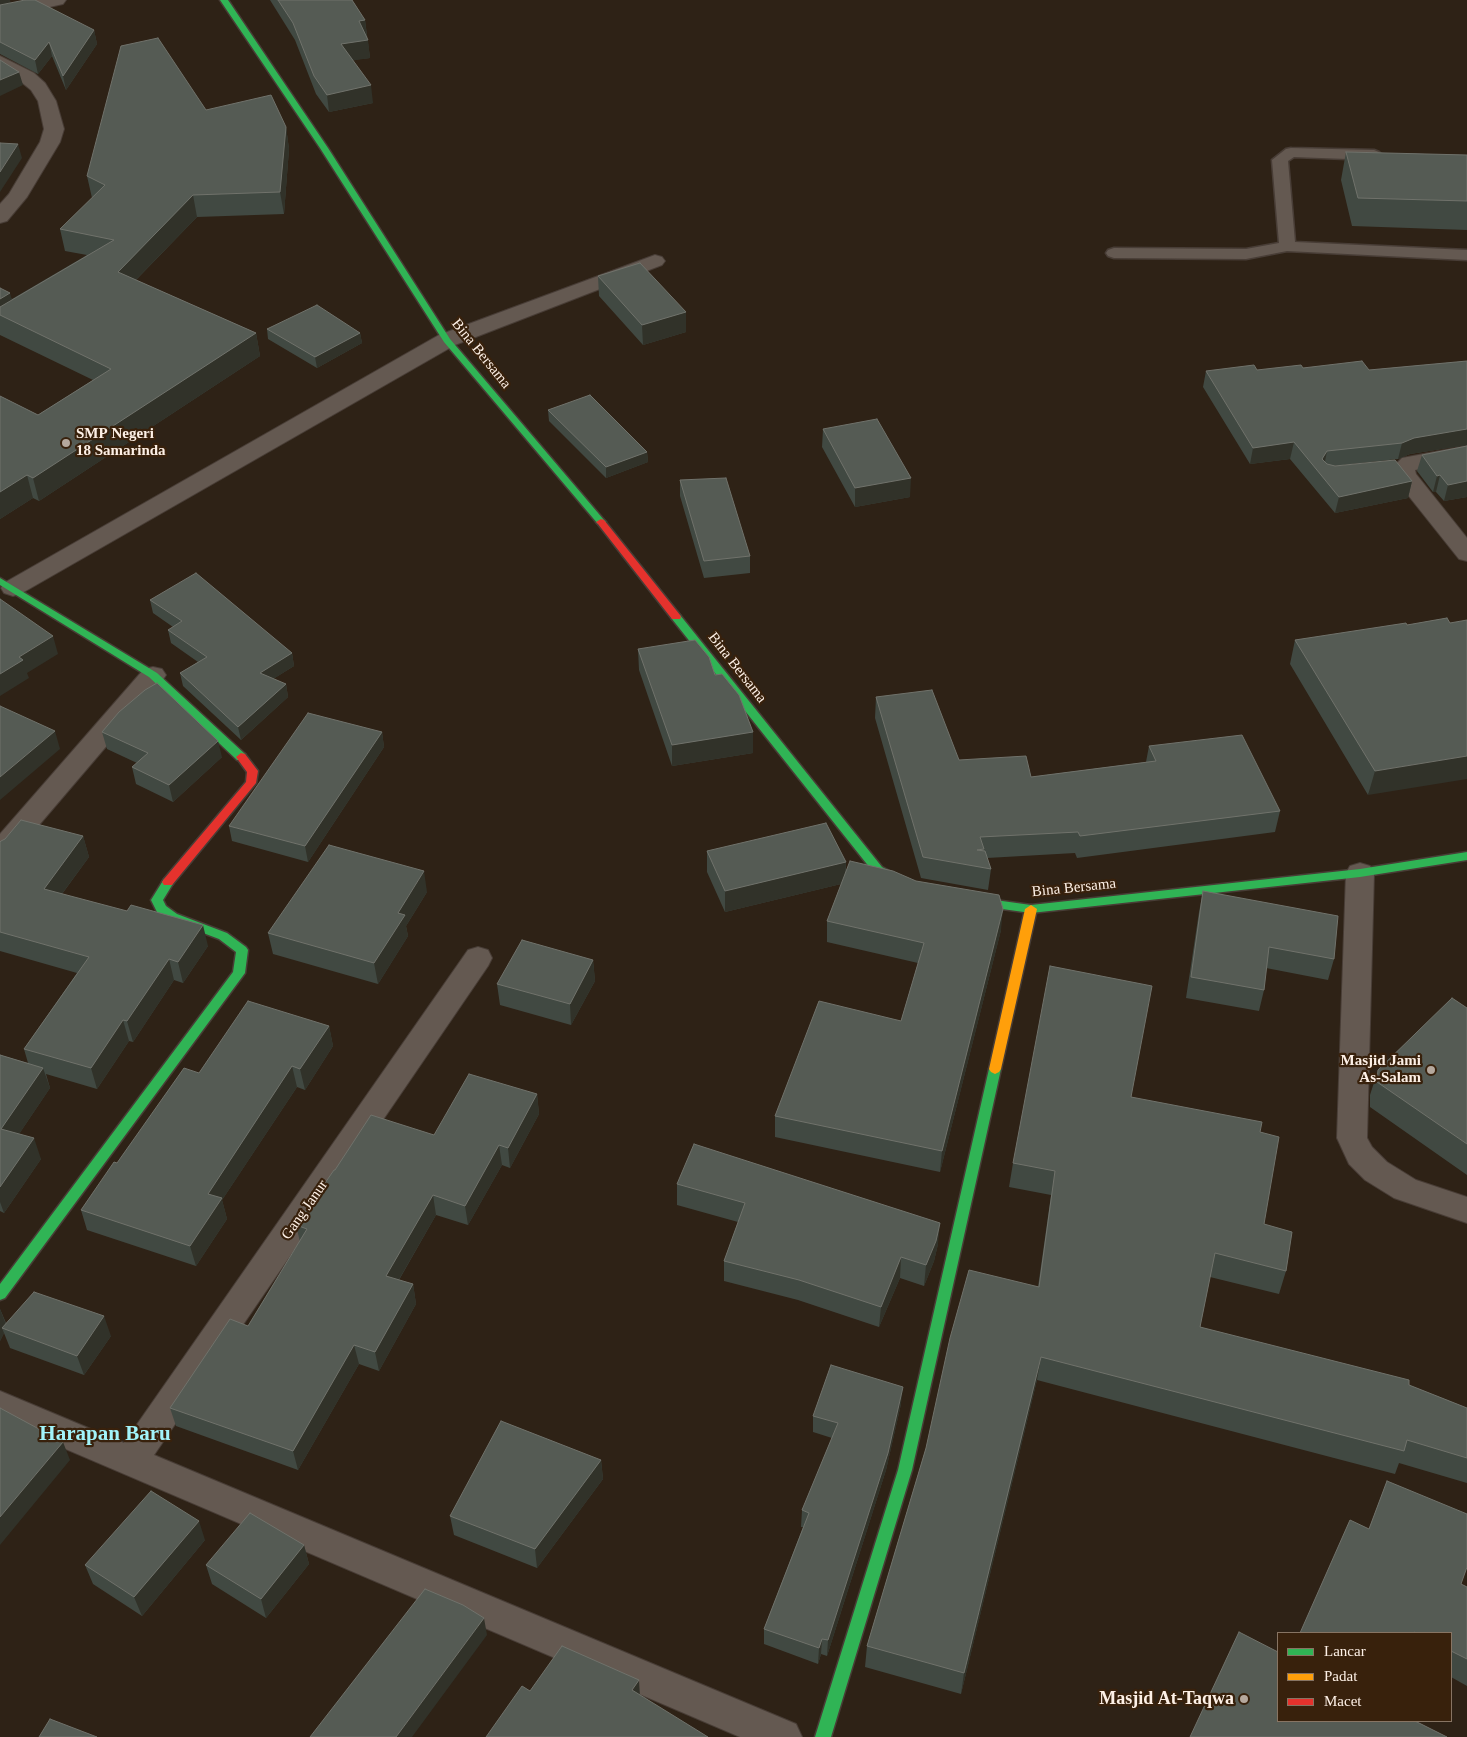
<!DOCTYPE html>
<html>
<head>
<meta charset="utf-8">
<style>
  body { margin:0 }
  #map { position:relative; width:1467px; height:1737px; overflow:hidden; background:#2e2216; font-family:"Times New Roman",serif }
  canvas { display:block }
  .legend { position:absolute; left:1277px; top:1632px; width:175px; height:90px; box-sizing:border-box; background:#38210c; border:1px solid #877463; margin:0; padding:6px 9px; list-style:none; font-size:15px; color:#fdf0e6 }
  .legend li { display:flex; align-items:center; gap:10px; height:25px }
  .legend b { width:25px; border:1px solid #877463 }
</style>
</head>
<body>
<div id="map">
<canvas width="1467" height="1737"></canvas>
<ul class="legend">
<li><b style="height:6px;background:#30b455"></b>Lancar</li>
<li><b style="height:6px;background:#ff9f0a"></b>Padat</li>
<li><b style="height:6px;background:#e5322d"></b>Macet</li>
</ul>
</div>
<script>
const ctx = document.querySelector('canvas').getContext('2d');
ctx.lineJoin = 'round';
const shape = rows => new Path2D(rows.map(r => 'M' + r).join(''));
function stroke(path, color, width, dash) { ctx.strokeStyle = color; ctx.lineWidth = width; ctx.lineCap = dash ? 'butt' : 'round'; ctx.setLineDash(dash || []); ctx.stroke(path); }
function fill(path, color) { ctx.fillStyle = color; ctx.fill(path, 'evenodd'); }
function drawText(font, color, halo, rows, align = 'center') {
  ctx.font = font + ' "Times New Roman",serif'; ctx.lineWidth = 4.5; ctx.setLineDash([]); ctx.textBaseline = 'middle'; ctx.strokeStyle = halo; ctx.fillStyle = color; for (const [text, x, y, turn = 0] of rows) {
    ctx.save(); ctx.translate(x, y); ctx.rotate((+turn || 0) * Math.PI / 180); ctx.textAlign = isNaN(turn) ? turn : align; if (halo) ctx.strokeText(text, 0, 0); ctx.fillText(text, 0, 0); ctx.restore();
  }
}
const lane = shape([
  [1291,148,1374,150,1379,152,1382,155,1379,158,1374,160,1294,157,1288,161,1295,242,1467,250,1467,260,1287,251,1246,259,1114,258,1108,256,1106,253,1108,250,1114,248,1246,249,1279,243,1272,160,1286,149,1291,148]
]);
const street = shape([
  [34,0,66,0,63,4,0,18,0,8,34,0],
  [0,56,34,73,45,83,56,101,64,129,60,142,27,197,7,221,0,223,0,204,9,194,40,142,44,129,38,101,31,90,20,81,0,70,0,56],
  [655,255,662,257,665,261,662,265,455,345,22,593,13,596,4,593,1,588,4,583,439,335,655,255],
  [1467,446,1467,460,1415,470,1416,474,1467,538,1467,561,1459,559,1392,475,1393,467,1402,458,1467,446],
  [153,667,162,669,166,675,162,681,10,859,0,862,0,834,144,669,153,667],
  [1360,863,1370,866,1374,873,1367,1138,1372,1147,1387,1162,1416,1180,1467,1197,1467,1223,1394,1198,1365,1180,1349,1164,1337,1138,1346,873,1350,866,1360,863],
  [478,947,488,950,492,958,488,966,154,1455,796,1724,802,1737,740,1737,0,1421,0,1391,124,1443,468,950,478,947]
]);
const fast = shape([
  [220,0,228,0,328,148,450,339,604,520,606,522,604,524,598,524,444,342,320,148,220,0],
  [0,578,157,673,245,754,246,757,245,760,237,760,149,677,0,585,0,578],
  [676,614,680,615,882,867,911,883,913,886,911,889,903,889,874,873,672,619,671,617,676,614],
  [1467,852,1467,860,1360,877,1031,913,966,904,960,900,966,896,1031,905,1360,869,1467,852],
  [168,878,174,882,163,900,166,906,177,914,227,933,246,947,248,950,245,973,5,1298,0,1300,0,1284,233,972,236,952,219,939,169,920,157,912,151,900,164,879,168,878],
  [995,1064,999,1066,1001,1069,912,1470,831,1737,815,1737,898,1470,989,1069,991,1066,995,1064]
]);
const slow = shape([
  [1031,905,1037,909,1001,1069,999,1072,995,1074,991,1072,989,1069,1025,909,1031,905]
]);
const jam = shape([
  [601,519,604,520,680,615,681,617,680,619,672,619,598,524,596,522,601,519],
  [241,753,245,754,258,771,256,783,172,885,164,885,162,882,164,879,246,782,247,772,236,757,241,753]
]);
const wall = shape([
  [0,0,10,0,10,3,94,30,97,44,66,90,52,56,38,74,0,54],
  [270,0,352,0,365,20,370,58,352,60,373,103,329,112,316,94,295,40],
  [206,110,286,127,289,149,284,214,197,217,136,280,256,333,260,356,39,501,33,498,0,519,0,396,38,415,93,380,0,335,0,288,12,299,87,255,65,251,60,229,92,198,87,176],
  [1346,152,1467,155,1467,230,1352,226,1341,180],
  [598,276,686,312,686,332,643,345,599,296],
  [267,329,360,333,362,343,317,368,268,339],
  [1467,361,1467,445,1410,454,1398,459,1334,466,1412,481,1408,498,1335,513,1290,459,1250,464,1203,387,1206,371,1257,370,1303,368,1369,370],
  [548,410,647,452,648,462,606,478,549,421],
  [823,429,910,497,855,507,822,447],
  [1467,446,1467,497,1444,501,1436,492,1433,492,1417,471,1422,455],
  [680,480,750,556,750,573,704,578,680,496],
  [150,600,292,653,294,666,273,679,286,684,288,697,241,740,183,686,180,673,198,662,171,643,168,630,173,627,153,613],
  [1447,618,1368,795,1290,664,1295,640,1407,625],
  [638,649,715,675,753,753,672,766,639,670],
  [876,697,959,760,1031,777,1146,762,1149,746,1280,811,1275,832,1077,858,1075,853,987,858,991,869,988,890,921,878,875,718],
  [102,732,222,757,173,802,136,784,132,767,137,763,107,749],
  [382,732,384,747,308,862,232,841,229,826],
  [83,836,89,857,62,894,208,946,183,983,174,980,133,1042,129,1041,97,1089,46,1074,50,1088,19,1134,41,1159,4,1213,0,1211,0,1055,28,1063,24,1049,77,973,0,951,0,842],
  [707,851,846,862,846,871,1001,930,940,1172,775,1137,775,1116,901,1021,918,963,827,942,827,921,841,884,725,912,707,872],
  [1203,891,1334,959,1328,980,1266,968,1264,990,1259,1011,1186,998,1199,912],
  [427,892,406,926,408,936,378,984,273,954,268,933],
  [593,960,595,981,571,1025,500,1005,497,984],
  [1467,1008,1467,1175,1370,1107,1370,1095,1378,1070],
  [329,1026,333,1046,305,1090,297,1087,222,1200,227,1219,196,1266,87,1230,81,1210,117,1163,199,1073],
  [537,1094,539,1114,510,1168,502,1165,468,1225,436,1215,399,1280,413,1284,416,1304,379,1371,359,1364,298,1470,176,1426,170,1408,248,1326,300,1242,296,1225,335,1170,434,1135],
  [1131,1097,1260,1132,1264,1224,1286,1271,1279,1294,1210,1277,1200,1327,1409,1385,1467,1408,1467,1483,1399,1463,1395,1474,1037,1380,961,1694,865,1667,867,1646,926,1448,1038,1287,1051,1195,1009,1187,1013,1163],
  [677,1184,938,1244,934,1261,924,1286,900,1278,879,1327,798,1300,724,1281,724,1261,738,1222,677,1205],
  [0,1309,6,1323,111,1336,84,1375,10,1348,4,1333,0,1341],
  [901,1404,886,1470,827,1656,821,1654,818,1664,764,1644,764,1629,803,1527,801,1527,802,1510,832,1438,813,1432,813,1416],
  [601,1460,603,1479,537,1568,454,1535,450,1516],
  [1387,1481,1461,1584,1467,1587,1467,1686,1451,1677,1451,1633,1300,1633,1369,1529],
  [205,1540,142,1616,93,1584,85,1565],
  [304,1545,309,1564,266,1618,212,1584,206,1565]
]);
const shadedWall = shape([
  [0,0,10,0,11,4,0,6],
  [365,20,367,37,359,21],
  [94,30,97,44,66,90,63,76],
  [368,40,370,58,343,62,341,44],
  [49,42,52,56,38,74,35,60],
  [19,72,23,85,0,96,0,80],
  [371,85,373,103,329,112,327,95],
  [286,127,289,149,284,214,280,192],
  [18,144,22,158,0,192,0,172],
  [193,195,197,217,122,294,118,272],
  [10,293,16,315,0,315,0,299],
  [686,312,686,332,643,345,642,325],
  [256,333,260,356,39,501,33,478],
  [360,333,362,343,317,368,315,357],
  [1467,429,1467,445,1410,454,1398,459,1402,443,1414,438],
  [1294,442,1290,459,1250,464,1253,448],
  [1327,451,1324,467,1322,459],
  [647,452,648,462,606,478,606,467],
  [27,475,33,498,0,519,0,492],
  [1440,475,1436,492,1433,492,1437,476],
  [911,478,910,497,855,507,855,488],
  [1412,481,1408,498,1335,513,1339,497],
  [1467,481,1467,497,1444,501,1448,485],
  [53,636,58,654,27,673,29,678,0,696,0,674,19,657],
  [292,653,294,666,262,686,260,673],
  [286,684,288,697,241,740,238,727],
  [55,731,60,749,0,800,0,777],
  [382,732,384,747,308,862,305,846],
  [753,732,753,753,672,766,672,745],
  [218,741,222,757,173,802,169,785],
  [1467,756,1467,779,1368,795,1375,771],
  [83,836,89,857,50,910,44,889],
  [846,862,845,883,725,912,725,891],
  [424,871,427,892,406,926,408,936,378,984,374,963,398,913],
  [1003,909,1001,930,940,1172,942,1151],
  [203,925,208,946,183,983,178,962],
  [169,959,174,980,133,1042,127,1021],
  [593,960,595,981,571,1025,570,1004],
  [123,1020,129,1041,97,1089,91,1068],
  [329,1026,333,1046,305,1090,300,1069],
  [292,1066,297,1087,222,1200,227,1219,196,1266,190,1246,208,1194],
  [43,1068,50,1088,9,1149,1,1129],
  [537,1094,539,1114,510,1168,508,1148],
  [34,1138,41,1159,4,1213,0,1202,0,1187],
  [499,1145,502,1165,468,1225,465,1206],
  [433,1195,436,1215,390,1295,386,1276],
  [940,1223,938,1244,934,1261,924,1286,926,1265],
  [901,1257,900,1278,879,1327,881,1307],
  [413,1284,416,1304,379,1371,375,1352],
  [0,1309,7,1327,2,1328,4,1333,0,1341],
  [104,1316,111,1336,84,1375,77,1356],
  [354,1345,359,1364,298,1470,293,1451],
  [1041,1357,1037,1380,961,1694,964,1673],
  [903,1387,901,1404,886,1470,827,1656,828,1640],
  [63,1442,70,1460,0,1545,0,1517],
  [601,1460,603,1479,537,1568,535,1549],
  [199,1521,205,1540,142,1616,134,1597],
  [304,1545,309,1564,266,1618,261,1599],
  [484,1618,487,1635,412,1737,396,1737],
  [822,1639,821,1654,818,1664,819,1648],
  [639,1680,640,1697,632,1690]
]);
const building = shape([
  [25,0,35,0,94,30,63,76,49,42,35,60,0,42,0,5,25,0],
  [278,0,352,0,365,20,359,21,368,40,341,44,371,85,327,95,314,76,293,23,278,0],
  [158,38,206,110,271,95,286,127,280,192,193,195,118,272,256,333,33,478,27,475,0,492,0,396,38,415,111,369,0,315,0,307,114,240,60,229,105,185,87,176,121,46,158,38],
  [0,60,19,72,0,80,0,60],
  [0,143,18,144,0,172,0,143],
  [1346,152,1467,155,1467,201,1358,198,1346,152],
  [640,263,686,312,642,325,598,276,640,263],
  [0,288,10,293,0,299,0,288],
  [317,305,360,333,315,357,267,329,317,305],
  [1362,361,1369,370,1467,361,1467,429,1414,438,1402,443,1327,451,1322,459,1327,464,1335,466,1395,460,1412,481,1339,497,1294,442,1253,448,1206,371,1254,365,1257,370,1301,365,1303,368,1362,361],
  [590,395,647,452,606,467,548,410,590,395],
  [877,419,911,478,855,488,823,429,877,419],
  [1467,446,1467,481,1448,485,1440,475,1437,476,1422,455,1467,446],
  [726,478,750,556,704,561,680,480,726,478],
  [196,573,292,653,260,673,286,684,238,727,180,673,207,657,168,630,182,621,150,600,196,573],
  [0,599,53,636,19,657,23,660,0,674,0,599],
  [1447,618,1450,623,1467,620,1467,756,1375,771,1295,640,1406,623,1407,625,1447,618],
  [695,640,709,657,715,675,722,674,739,695,753,732,672,745,638,649,695,640],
  [157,683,218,741,169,785,132,767,148,753,102,732,119,712,145,690,157,683],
  [932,690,959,760,1026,756,1031,777,1156,761,1149,746,1242,735,1280,811,1080,836,1078,832,980,837,984,849,977,850,985,851,991,869,923,857,876,697,932,690],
  [0,706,55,731,0,777,0,706],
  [308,713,382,732,305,846,229,826,308,713],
  [21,820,83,836,44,889,127,911,131,905,203,925,178,962,169,959,127,1021,123,1020,91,1068,24,1049,89,957,0,932,0,842,1,841,5,839,21,820],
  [826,823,846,862,725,891,707,851,826,823],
  [329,845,424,871,398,913,405,915,374,963,268,933,329,845],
  [850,861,893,871,916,881,999,895,1003,909,942,1151,775,1116,819,1001,901,1021,924,943,827,921,850,861],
  [1203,891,1338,916,1334,959,1269,947,1264,990,1191,977,1203,891],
  [522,940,593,960,570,1004,497,984,522,940],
  [1050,966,1152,986,1131,1097,1262,1122,1260,1132,1279,1137,1264,1224,1292,1232,1286,1271,1215,1253,1200,1327,1409,1380,1409,1385,1467,1408,1467,1458,1407,1440,1404,1451,1041,1357,964,1673,867,1646,926,1448,950,1338,969,1270,1039,1287,1055,1171,1013,1163,1050,966],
  [1452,998,1467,1008,1467,1144,1377,1082,1378,1070,1452,998],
  [248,1001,329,1026,300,1069,292,1066,208,1194,222,1198,190,1246,81,1210,114,1162,117,1163,184,1068,199,1073,248,1001],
  [0,1055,43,1068,1,1129,34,1138,0,1187,0,1055],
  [469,1074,537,1094,508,1148,499,1145,465,1206,433,1195,386,1276,413,1284,375,1352,354,1345,293,1451,170,1408,230,1319,248,1326,307,1229,296,1225,334,1170,335,1170,371,1115,434,1135,469,1074],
  [694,1144,940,1223,936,1241,926,1265,901,1257,881,1307,799,1280,724,1261,745,1203,677,1184,694,1144],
  [34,1292,104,1316,77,1356,2,1328,34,1292],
  [831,1365,903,1387,888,1453,828,1640,822,1639,819,1648,764,1629,809,1513,802,1510,838,1423,813,1416,831,1365],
  [0,1408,63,1442,0,1517,0,1408],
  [501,1421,601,1460,535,1549,450,1516,501,1421],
  [1387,1481,1467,1514,1467,1567,1461,1584,1467,1587,1467,1659,1451,1651,1451,1633,1416,1633,1414,1632,1413,1633,1300,1633,1350,1520,1369,1529,1387,1481],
  [151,1491,199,1521,134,1597,85,1565,151,1491],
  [250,1513,304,1545,261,1599,206,1565,250,1513],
  [425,1589,463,1605,484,1618,396,1737,310,1737,425,1589],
  [1239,1632,1278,1652,1278,1721,1415,1721,1447,1737,1190,1737,1239,1632],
  [562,1646,639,1680,632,1690,708,1737,486,1737,522,1686,530,1691,562,1646],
  [50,1719,97,1737,39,1737,50,1719]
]);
const markers = [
  [66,443,5,"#b5a89d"],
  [1431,1070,5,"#b5a89d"],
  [1244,1699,5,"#b5a89d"]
];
const streetNames = [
  ["Bina Bersama",481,354,51],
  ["Bina Bersama",737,668,52],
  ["Bina Bersama",1074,888,-6],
  ["Gang Janur",305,1210,-55]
];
const poiNames = [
  ["SMP Negeri",76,434],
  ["18 Samarinda",76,451],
  ["Masjid Jami",1421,1061,"right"],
  ["As-Salam",1421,1078,"right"]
];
const nearPoinames = [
  ["Masjid At-Taqwa",1234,1699]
];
const nearQuarternames = [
  ["Harapan Baru",105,1435]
];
stroke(lane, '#483d36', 3);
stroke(street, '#483d36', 2);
stroke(fast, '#483d36', 3);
stroke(slow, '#483d36', 3);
stroke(jam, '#483d36', 3);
fill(lane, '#645951');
fill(street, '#645951');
fill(fast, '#30b455');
fill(slow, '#ff9f0a');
fill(jam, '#e5322d');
fill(wall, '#414942');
fill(shadedWall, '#313229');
fill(building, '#555b54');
stroke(building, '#70726b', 1);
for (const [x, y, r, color] of markers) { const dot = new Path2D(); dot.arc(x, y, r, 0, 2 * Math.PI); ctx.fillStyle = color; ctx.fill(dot); stroke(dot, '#38210c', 2); }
drawText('15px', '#fdf0e6', '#38210c', streetNames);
drawText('bold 15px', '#fdf0e6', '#38210c', poiNames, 'left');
drawText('bold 18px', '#fdf0e6', '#38210c', nearPoinames, 'right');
drawText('bold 21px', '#a2f4fa', '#38210c', nearQuarternames);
</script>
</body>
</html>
